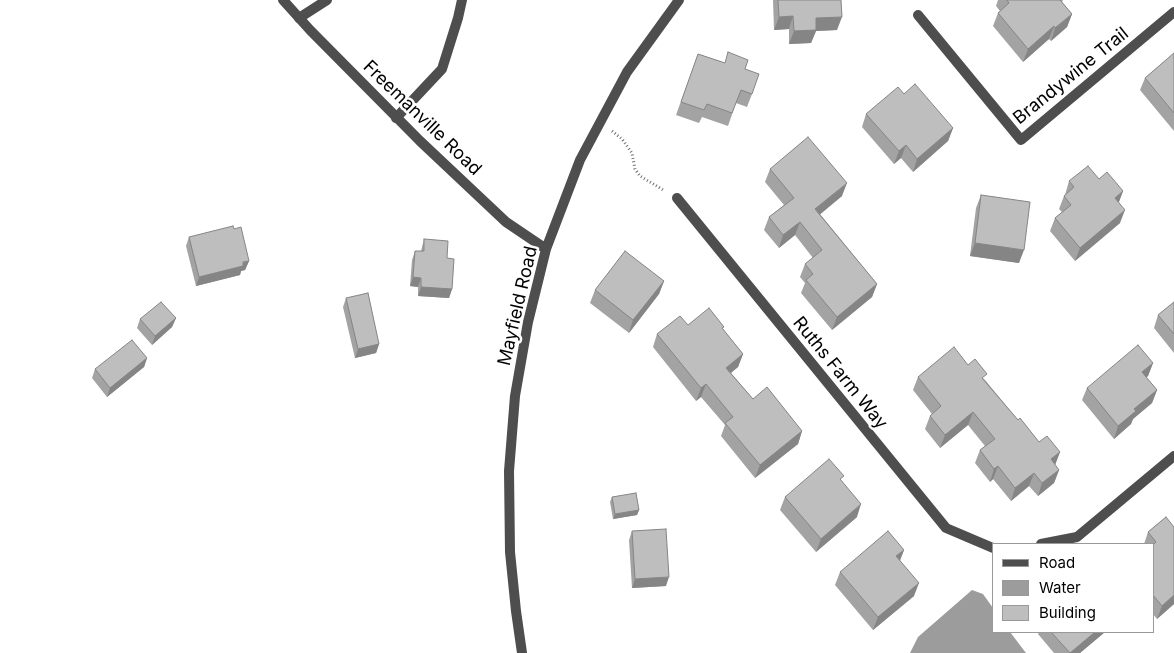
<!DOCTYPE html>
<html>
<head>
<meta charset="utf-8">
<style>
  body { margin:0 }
  #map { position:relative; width:1174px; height:653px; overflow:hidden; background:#fff; font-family:Inter,sans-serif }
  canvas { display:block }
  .legend { position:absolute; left:992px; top:543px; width:162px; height:90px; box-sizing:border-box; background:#fff; border:1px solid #999; margin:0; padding:6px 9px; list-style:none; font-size:15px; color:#000 }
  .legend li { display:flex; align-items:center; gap:10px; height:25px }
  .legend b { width:25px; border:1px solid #999 }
</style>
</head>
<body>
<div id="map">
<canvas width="1174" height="653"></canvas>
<ul class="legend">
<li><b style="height:6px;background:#4e4e4e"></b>Road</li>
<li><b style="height:14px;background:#9c9c9c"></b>Water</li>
<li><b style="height:14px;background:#bebebe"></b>Building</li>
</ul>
</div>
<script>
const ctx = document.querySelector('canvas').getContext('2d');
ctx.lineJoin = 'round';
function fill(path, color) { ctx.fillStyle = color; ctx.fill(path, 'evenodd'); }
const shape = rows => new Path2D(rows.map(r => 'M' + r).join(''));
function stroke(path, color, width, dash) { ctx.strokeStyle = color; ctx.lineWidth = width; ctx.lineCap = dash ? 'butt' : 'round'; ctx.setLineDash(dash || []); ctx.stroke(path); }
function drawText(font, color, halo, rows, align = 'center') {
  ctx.font = font + ' Inter,sans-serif'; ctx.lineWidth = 5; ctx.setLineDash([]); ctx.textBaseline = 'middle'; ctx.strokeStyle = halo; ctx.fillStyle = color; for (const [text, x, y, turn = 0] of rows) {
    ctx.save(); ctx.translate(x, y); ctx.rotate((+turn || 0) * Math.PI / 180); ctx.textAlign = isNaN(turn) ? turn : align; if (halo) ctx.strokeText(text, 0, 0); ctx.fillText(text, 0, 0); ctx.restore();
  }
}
const water = shape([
  [972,590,983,594,993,608,993,632,1010,632,1026,653,910,653,918,637]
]);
const path = shape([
  [612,131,622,139,632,153,635,169,640,176,665,191]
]);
const service = shape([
  [299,18,327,0],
  [396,118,442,69,458,18,462,0]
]);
const minor = shape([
  [918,15,1021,140,1174,12],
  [677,198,946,528,993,548],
  [1041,544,1077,537,1174,456]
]);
const tertiary = shape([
  [283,0,310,30,420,141,506,222,546,249],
  [522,653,516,611,510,552,509,471,515,396,528,322,546,249,580,160,627,72,679,0]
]);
const wall = shape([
  [773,0,841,0,837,30,816,31,811,43,789,44,789,29,774,30],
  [998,0,1063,0,1062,2,1072,14,1067,27,1051,41,1049,39,1023,62,993,26,998,13,1000,11,996,6],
  [1174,53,1174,131,1140,90,1145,78],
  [698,54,725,63,745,69,752,94,747,107,736,103,728,126,702,117,699,123,676,115],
  [904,94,953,128,948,141,913,172,901,158,894,164,862,127,866,114],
  [770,169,842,196,820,214,877,284,872,297,832,330,801,293,805,283,800,277,805,264,813,258,795,235,779,248,764,230,769,217,784,205,765,182],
  [1099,179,1123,191,1119,202,1120,223,1075,261,1050,231,1055,218,1062,212,1059,209,1064,196,1065,195,1069,181],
  [981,195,1019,263,970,256,976,208],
  [189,237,249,261,245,270,241,271,240,275,196,286,186,246],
  [424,239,447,258,452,289,449,298,418,296,418,287,410,286,412,260,415,251,421,251],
  [664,281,659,294,629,333,590,303,595,290],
  [346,298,379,344,376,353,355,358,343,307],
  [1174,302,1174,353,1154,328,1158,315],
  [176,318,172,327,152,345,137,328,140,319],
  [688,325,723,329,743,354,738,367,731,373,753,399,802,431,798,444,755,478,721,436,725,425,701,397,696,401,653,347,657,334],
  [147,358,144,367,107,397,92,378,95,369],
  [1153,363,1148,376,1146,377,1157,390,1152,403,1133,419,1131,424,1114,439,1082,400,1087,388],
  [968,365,985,380,1018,420,1039,442,1060,452,1055,465,1059,470,1054,483,1038,496,1029,486,1011,501,993,479,990,482,975,463,980,450,985,446,968,425,940,448,925,429,930,416,932,414,913,390,918,377],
  [842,481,857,517,816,552,780,510,785,497],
  [612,497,639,510,637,515,613,519,610,502],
  [1166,517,1174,604,1157,619,1153,614,1153,544,1144,544,1148,532],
  [632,531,666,586,632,588,629,540],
  [904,550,900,560,914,596,873,630,835,585,840,572],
  [1039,632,1105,632,1080,653,1054,653,1038,634]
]);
const shadedWall = shape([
  [1072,14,1067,27,1051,41,1055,28],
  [793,16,789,29,774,30,779,17],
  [842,17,837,30,816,31,811,43,789,44,794,31,816,18],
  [1054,26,1049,39,1023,62,1028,49],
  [953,128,948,141,913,172,917,159],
  [906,145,901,158,894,164,899,151],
  [847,183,842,196,811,222,815,209],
  [1123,191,1118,204,1115,198],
  [1125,210,1120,223,1075,261,1080,248],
  [800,222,795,235,779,248,783,235],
  [975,243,1024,250,1019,263,970,256],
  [249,261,245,270,241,271,240,275,196,286,199,277],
  [413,277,421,278,418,287,410,286],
  [664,281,659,294,629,333,633,320],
  [877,284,872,297,832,330,837,317],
  [421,287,452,289,449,298,418,296],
  [176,318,172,327,152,345,155,336],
  [379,344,376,353,355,358,358,349],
  [743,354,738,367,722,380,726,368],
  [147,358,144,367,107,397,110,388],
  [1153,363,1148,376,1137,385,1142,372],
  [706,384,701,397,696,401,701,388],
  [1157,390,1152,403,1133,419,1131,424,1114,439,1118,426,1134,409],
  [973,412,968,425,940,448,945,435],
  [802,431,798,444,755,478,760,465],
  [1060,452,1055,465,1051,459],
  [998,466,993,479,990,482,994,469],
  [1059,470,1054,483,1038,496,1042,483],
  [1034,473,1029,486,1011,501,1015,488],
  [861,504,857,517,816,552,821,539],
  [639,510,637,515,613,519,615,514],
  [904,550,899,563,896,556],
  [669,577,666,586,632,588,635,579],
  [919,583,914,596,873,630,878,617],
  [1174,595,1174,604,1157,619,1162,606],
  [1095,632,1105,632,1080,653,1070,653]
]);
const building = shape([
  [778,0,841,0,842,17,816,18,816,30,794,31,793,16,779,17,778,0],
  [1007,0,1060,0,1072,14,1055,28,1054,26,1028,49,998,13,1009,3,1007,0],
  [728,52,748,60,745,69,759,74,752,94,741,90,732,113,707,104,704,110,681,102,698,54,725,63,728,52],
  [1174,53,1174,113,1145,78,1174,53],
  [915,84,953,128,917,159,906,145,899,151,866,114,898,87,904,94,915,84],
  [808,137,847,183,815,209,877,284,837,317,806,280,813,274,805,264,822,250,800,222,783,235,769,217,794,198,770,169,808,137],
  [1088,166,1099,179,1107,172,1123,191,1115,198,1125,210,1080,248,1055,218,1071,205,1064,196,1074,187,1069,181,1088,166],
  [981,195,1030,202,1024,250,975,243,981,195],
  [233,226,234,229,241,227,249,261,243,262,243,266,199,277,189,237,233,226],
  [424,239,448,241,447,258,454,259,452,289,421,287,421,278,413,277,415,251,424,251,424,239],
  [625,251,664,281,633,320,595,290,625,251],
  [368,293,379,344,358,349,346,298,368,293],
  [161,302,176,318,155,336,140,319,161,302],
  [1174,302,1174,334,1158,315,1174,302],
  [709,308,724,327,722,328,743,354,726,368,753,399,767,387,802,431,760,465,725,423,733,417,706,384,701,388,657,334,680,316,688,325,709,308],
  [132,340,147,358,110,388,95,369,132,340],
  [1138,345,1153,363,1142,372,1157,390,1134,409,1136,411,1118,426,1087,388,1138,345],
  [954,347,968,365,975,359,987,374,982,378,1018,420,1020,418,1039,442,1047,436,1060,452,1051,459,1059,470,1042,483,1034,473,1015,488,998,466,994,469,980,450,995,439,973,412,945,435,930,416,941,406,918,377,954,347],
  [829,459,844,476,840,479,861,504,821,539,785,497,829,459],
  [636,493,639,510,615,514,612,497,636,493],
  [1166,517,1174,527,1174,595,1162,606,1153,595,1153,545,1156,542,1148,532,1166,517],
  [666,529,669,577,635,579,632,531,666,529],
  [888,531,904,550,896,556,919,583,878,617,840,572,888,531],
  [1051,632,1095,632,1070,653,1051,632]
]);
const streetNames = [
  ["Brandywine Trail",1071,76,-39],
  ["Freemanville Road",422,118,44],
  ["Mayfield Road",518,306,-77],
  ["Ruths Farm Way",840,373,51]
];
fill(water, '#9c9c9c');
stroke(path, '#707070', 3, [1, 2.5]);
stroke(service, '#4e4e4e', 10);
stroke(minor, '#4e4e4e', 10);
stroke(tertiary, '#4e4e4e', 10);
fill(wall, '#a3a3a3');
fill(shadedWall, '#858585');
fill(building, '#bebebe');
stroke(building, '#858585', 1);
drawText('18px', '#000', '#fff', streetNames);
</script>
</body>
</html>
